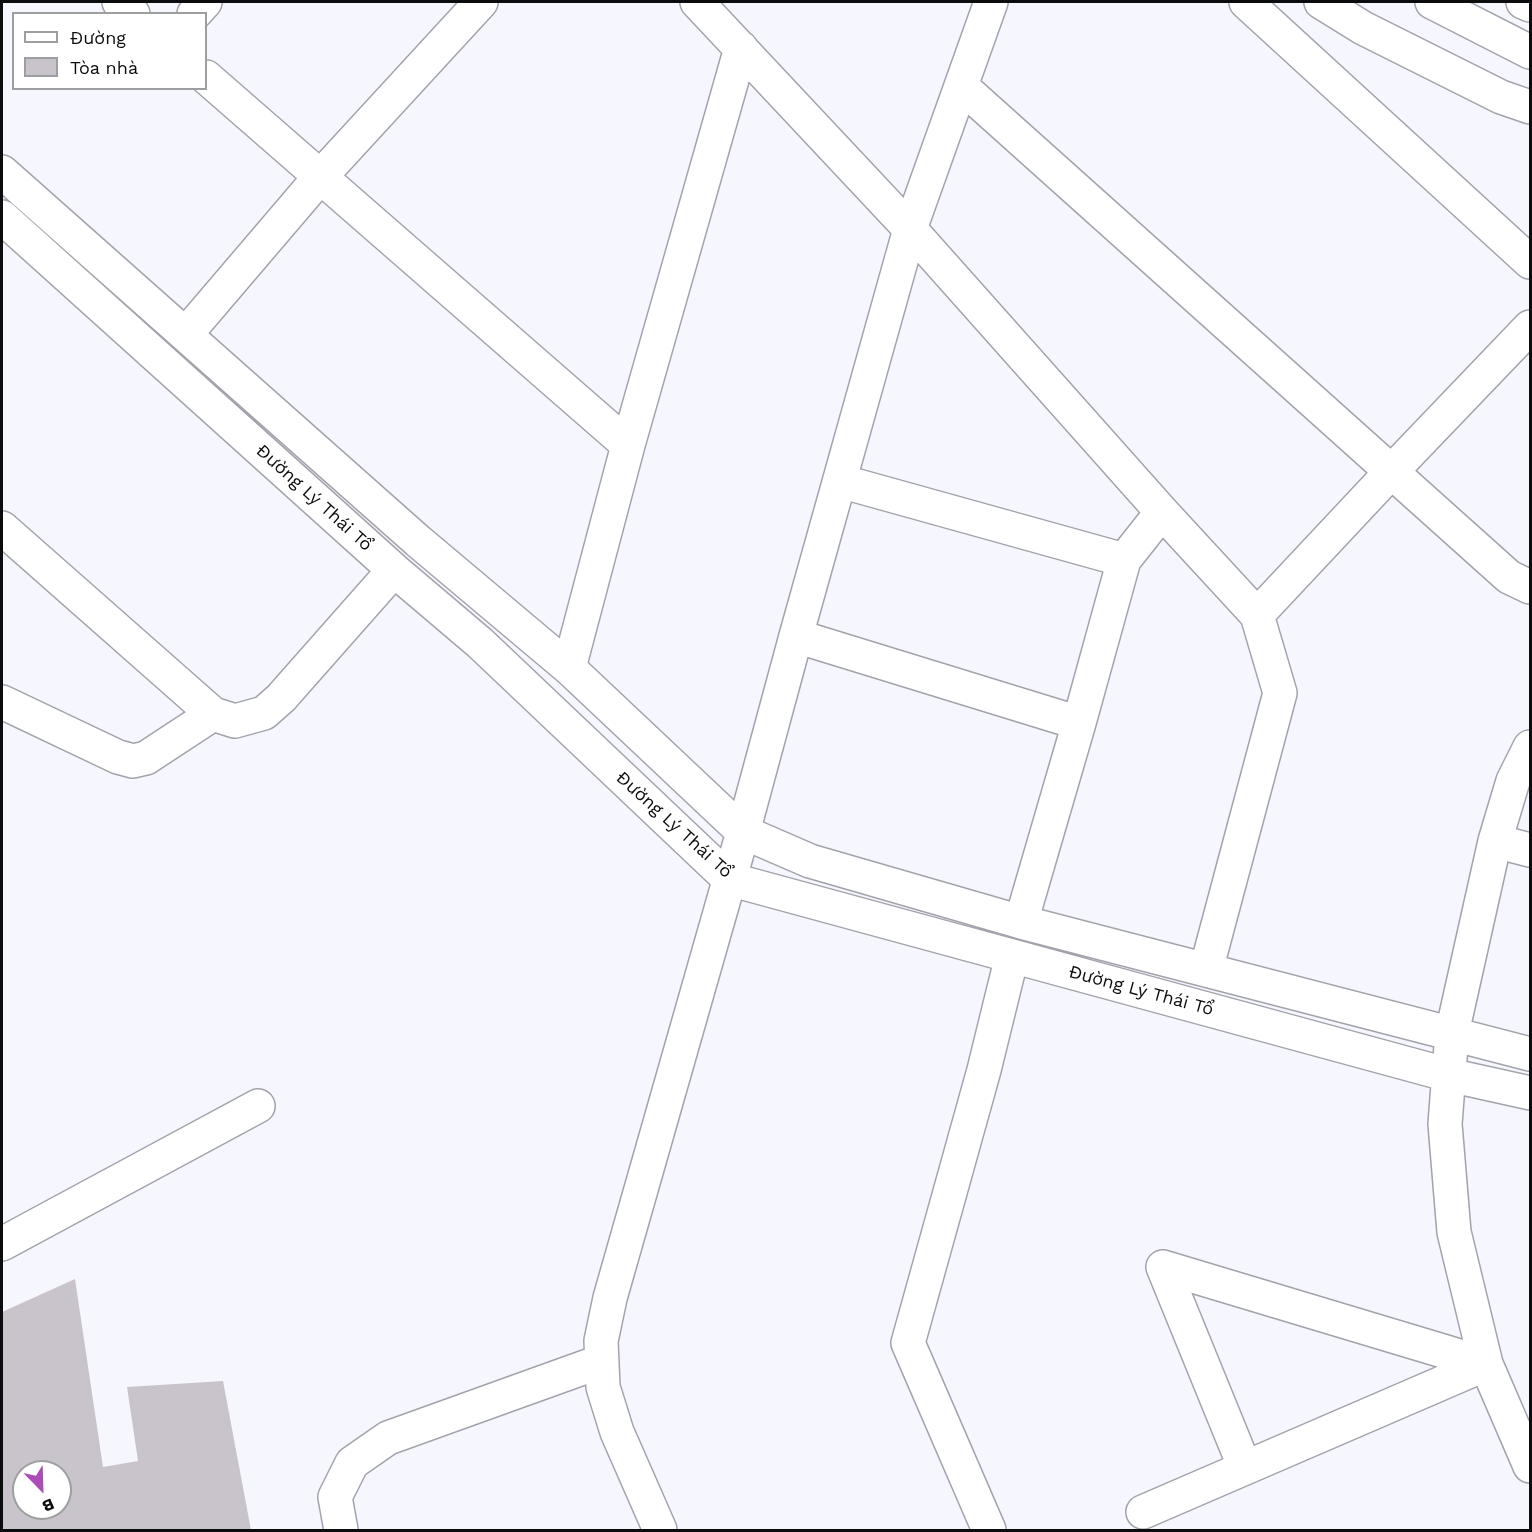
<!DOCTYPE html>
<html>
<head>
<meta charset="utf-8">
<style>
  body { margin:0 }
  #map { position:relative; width:1532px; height:1532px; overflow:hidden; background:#f6f7fe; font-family:"Work Sans",sans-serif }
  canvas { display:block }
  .frame { position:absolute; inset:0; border:3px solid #0b0c0e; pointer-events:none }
  .legend { position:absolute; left:12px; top:12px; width:195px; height:78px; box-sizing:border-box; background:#fff; border:2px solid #9d9e9f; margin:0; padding:8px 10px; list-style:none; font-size:18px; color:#0b0c0e }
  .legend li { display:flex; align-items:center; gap:12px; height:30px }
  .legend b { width:30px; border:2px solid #9d9e9f }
  .north { position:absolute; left:12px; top:1460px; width:60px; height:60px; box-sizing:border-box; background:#fff; border:2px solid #9d9e9f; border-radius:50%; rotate:157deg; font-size:16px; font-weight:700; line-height:24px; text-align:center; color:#0b0c0e }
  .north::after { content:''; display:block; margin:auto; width:21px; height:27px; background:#ac4db6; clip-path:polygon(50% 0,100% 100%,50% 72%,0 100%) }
</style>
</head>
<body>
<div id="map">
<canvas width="1532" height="1532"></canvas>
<div class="frame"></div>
<ul class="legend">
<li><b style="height:8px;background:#fff"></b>Đường</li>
<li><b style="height:16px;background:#c9c4cb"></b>Tòa nhà</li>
</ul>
<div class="north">B</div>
</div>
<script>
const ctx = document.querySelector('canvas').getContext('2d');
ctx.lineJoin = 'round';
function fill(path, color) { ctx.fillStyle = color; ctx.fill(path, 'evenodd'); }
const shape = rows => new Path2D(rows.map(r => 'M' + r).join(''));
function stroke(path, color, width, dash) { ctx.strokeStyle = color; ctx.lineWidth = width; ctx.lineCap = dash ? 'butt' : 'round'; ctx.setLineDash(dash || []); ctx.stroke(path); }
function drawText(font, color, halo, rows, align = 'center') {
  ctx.font = font + ' "Work Sans",sans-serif'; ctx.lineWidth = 5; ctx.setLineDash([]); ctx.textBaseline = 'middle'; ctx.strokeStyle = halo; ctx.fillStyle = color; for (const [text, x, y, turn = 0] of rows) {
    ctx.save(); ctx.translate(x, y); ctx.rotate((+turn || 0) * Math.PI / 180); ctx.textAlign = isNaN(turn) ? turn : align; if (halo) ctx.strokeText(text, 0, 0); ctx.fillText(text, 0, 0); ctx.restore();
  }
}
const building = shape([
  [75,1279,103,1467,138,1461,127,1387,223,1381,251,1530,2,1530,2,1312],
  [24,1472,60,1472,60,1508,24,1508]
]);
const minor = shape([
  [119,2,133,14],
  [697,2,910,229,1162,512,1257,615,1280,693,1206,970],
  [1246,2,1530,262],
  [1523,2,1530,5],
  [194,14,205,2],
  [206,77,628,445],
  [961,86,1509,577,1530,587],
  [2,172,418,541,569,668,743,832,810,861,1021,922,1530,1054],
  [2,217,394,570,480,643,729,879,1449,1075,1530,1093],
  [186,334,320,177,481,2],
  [840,481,1124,560],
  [2,528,213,714,235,721,264,713,281,698,394,570],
  [1257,615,1392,471,1530,327],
  [796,636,1079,723],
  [569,668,628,445,741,48],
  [2,702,118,757,133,761,146,758,213,714],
  [1530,747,1513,781,1495,841,1452,1033,1445,1124,1454,1232,1486,1364,1530,1466],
  [1495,841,1530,850],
  [1021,922,1079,723,1124,560,1162,512],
  [2,1244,258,1106],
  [1163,1267,1486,1364],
  [1163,1267,1245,1468],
  [1143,1512,1486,1364],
  [341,1530,335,1497,352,1463,388,1438,602,1361],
  [660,1530,617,1432,603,1387,601,1341,610,1298,743,832,796,636,910,229,991,2],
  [989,1530,908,1343,984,1070,1012,956]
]);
const major = shape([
  [1321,2,1363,28,1501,97,1530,107],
  [1432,2,1530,52]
]);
const streetNames = [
  ["Đường Lý Thái Tổ",314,498,42],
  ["Đường Lý Thái Tổ",674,825,42],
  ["Đường Lý Thái Tổ",1141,991,15]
];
fill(building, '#c9c4cb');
stroke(minor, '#a2a3ab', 36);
stroke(major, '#a2a3ab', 36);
stroke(minor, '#fff', 33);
stroke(major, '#fff', 33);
drawText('18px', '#0b0c0e', '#fff', streetNames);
</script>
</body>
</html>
